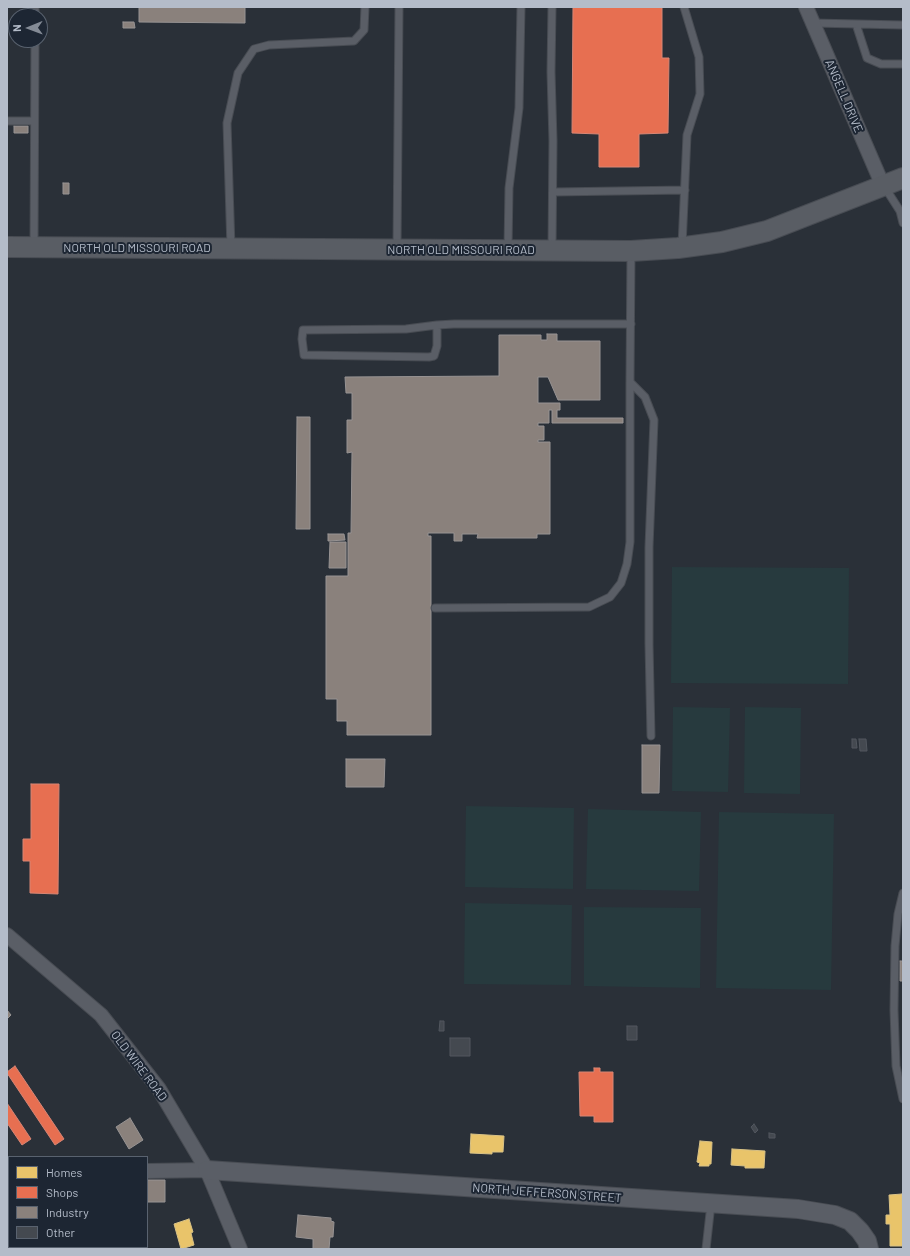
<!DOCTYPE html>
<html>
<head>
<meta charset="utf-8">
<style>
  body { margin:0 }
  #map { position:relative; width:910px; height:1256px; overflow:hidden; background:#2a3038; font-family:Barlow,sans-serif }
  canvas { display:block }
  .frame { position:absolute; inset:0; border:8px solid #b4bcc9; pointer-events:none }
  .legend { position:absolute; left:8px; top:1156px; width:140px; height:92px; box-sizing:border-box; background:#1d2633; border:1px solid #59626f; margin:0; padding:5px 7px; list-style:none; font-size:12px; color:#b4bcc9 }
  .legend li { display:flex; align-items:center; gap:8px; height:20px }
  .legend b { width:20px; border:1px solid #59626f }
  .north { position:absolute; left:8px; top:8px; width:40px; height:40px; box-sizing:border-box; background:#1d2633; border:1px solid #59626f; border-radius:50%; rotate:269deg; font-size:11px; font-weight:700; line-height:16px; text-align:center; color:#b4bcc9 }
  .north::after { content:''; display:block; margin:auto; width:14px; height:18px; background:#848b96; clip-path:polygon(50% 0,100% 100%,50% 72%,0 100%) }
</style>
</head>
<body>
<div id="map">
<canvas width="910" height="1256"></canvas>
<div class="frame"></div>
<ul class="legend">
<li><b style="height:11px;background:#e9c46a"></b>Homes</li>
<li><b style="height:11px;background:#e76f51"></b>Shops</li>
<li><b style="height:11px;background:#8a817c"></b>Industry</li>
<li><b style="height:11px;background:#444950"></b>Other</li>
</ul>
<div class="north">N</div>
</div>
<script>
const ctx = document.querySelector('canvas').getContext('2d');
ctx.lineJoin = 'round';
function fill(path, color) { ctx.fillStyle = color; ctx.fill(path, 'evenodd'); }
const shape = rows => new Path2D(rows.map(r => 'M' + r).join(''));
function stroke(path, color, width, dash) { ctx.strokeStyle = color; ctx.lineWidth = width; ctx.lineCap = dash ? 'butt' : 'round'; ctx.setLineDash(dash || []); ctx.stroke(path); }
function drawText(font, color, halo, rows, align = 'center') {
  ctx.font = font + ' Barlow,sans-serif'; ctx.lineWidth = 4; ctx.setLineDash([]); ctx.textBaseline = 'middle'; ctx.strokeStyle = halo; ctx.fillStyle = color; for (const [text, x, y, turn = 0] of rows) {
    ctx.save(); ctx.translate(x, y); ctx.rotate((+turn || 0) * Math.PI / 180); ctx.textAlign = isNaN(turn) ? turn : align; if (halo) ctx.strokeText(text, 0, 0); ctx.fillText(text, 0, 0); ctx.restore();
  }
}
const green = shape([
  [672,567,849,568,848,684,671,683],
  [673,707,730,708,728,792,672,791],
  [745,707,801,708,800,794,744,793],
  [466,806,574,808,573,889,465,887],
  [588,809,701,812,699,891,586,889],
  [719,812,834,814,831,990,716,988],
  [465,903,572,905,571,985,464,984],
  [584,907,701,908,700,988,584,986]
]);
const homes = shape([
  [471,1134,504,1136,503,1152,492,1152,492,1154,470,1153,471,1134],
  [700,1141,712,1142,711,1164,709,1164,709,1166,699,1166,700,1163,697,1162,700,1141],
  [732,1149,765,1151,764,1168,745,1168,745,1166,731,1165,732,1149],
  [902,1194,903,1246,890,1246,890,1224,886,1224,886,1215,890,1215,889,1195,902,1194],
  [189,1219,193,1232,191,1233,194,1245,181,1249,174,1224,189,1219]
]);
const shops = shape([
  [573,7,662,7,662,58,669,58,668,133,639,134,639,167,599,167,599,134,572,133,573,7],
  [31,784,59,784,58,894,30,893,30,861,23,861,23,839,31,839,31,784],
  [15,1066,64,1139,55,1145,7,1073,7,1072,15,1066],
  [594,1068,600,1068,600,1072,613,1072,613,1122,594,1122,594,1116,580,1116,579,1072,594,1072,594,1068],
  [7,1103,31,1139,22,1145,7,1123,7,1103]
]);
const industry = shape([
  [139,7,245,7,245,23,139,22,139,7],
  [123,22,134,22,135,28,123,28,123,22],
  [14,126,28,126,28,133,14,133,14,126],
  [63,183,69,183,69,194,63,194,63,183],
  [547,334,557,334,557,341,600,341,600,400,558,400,548,377,538,377,538,403,560,403,560,410,557,410,557,418,623,418,623,423,552,423,552,410,549,410,549,423,538,423,538,426,544,426,544,440,538,440,538,442,550,442,550,534,537,534,537,538,477,538,478,534,462,534,462,541,454,541,454,533,428,533,428,536,431,536,431,735,347,735,347,721,337,721,337,699,326,699,326,576,348,576,348,533,351,533,352,452,347,453,347,420,352,420,352,393,346,393,345,377,499,376,499,335,541,335,541,340,547,340,547,334],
  [297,417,310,417,310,529,296,529,297,417],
  [328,534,344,534,345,540,328,541,328,534],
  [330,542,346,542,346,568,329,568,330,542],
  [642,745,660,745,659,793,642,793,642,745],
  [346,759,385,759,384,787,346,787,346,759],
  [900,961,903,961,903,981,900,981,900,961],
  [7,1010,11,1015,7,1019,7,1010],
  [130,1118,143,1140,129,1149,116,1127,130,1118],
  [147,1180,165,1180,165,1202,147,1202,147,1180],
  [7,1192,9,1195,9,1247,46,1247,47,1249,7,1249,7,1192],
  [298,1215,331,1218,331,1221,334,1222,333,1237,330,1237,329,1249,313,1249,313,1239,296,1237,298,1215]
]);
const building = shape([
  [852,739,856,739,857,748,852,748,852,739],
  [859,739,866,739,867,751,860,751,859,739],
  [440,1021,444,1021,444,1031,439,1031,440,1021],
  [627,1026,637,1026,637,1040,627,1040,627,1026],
  [450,1038,470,1038,470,1056,450,1056,450,1038],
  [754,1124,758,1130,755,1133,751,1127,754,1124],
  [769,1133,775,1134,775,1138,769,1138,769,1133]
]);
const service = shape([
  [552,7,551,72,553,141,552,249],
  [35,16,35,7],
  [813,23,903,25],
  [856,24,867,58,881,64,903,64],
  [7,121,34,121],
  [884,186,900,211,903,223],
  [553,192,685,190],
  [34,246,35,40],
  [682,246,687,135,700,94,699,57,684,7],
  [231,248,227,123,238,73,254,49,269,45,354,41,364,30,365,7],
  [508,248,509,188,519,108,521,7],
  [397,249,399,7],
  [631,251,630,382,645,397,654,420,649,547,649,644,651,736],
  [437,325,437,346,434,356,429,357,304,355,302,339,303,330,406,329,437,325,454,324,631,324],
  [435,608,589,607,610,597,621,583,627,564,630,542,630,382],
  [903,893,898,914,895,946,894,1010,896,1066,903,1099],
  [706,1249,711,1204]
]);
const minor = shape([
  [806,7,883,186],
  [7,935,101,1015,159,1089,207,1170,240,1249],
  [7,1171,9,1171],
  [147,1171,207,1170]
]);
const tertiary = shape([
  [207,1170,798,1209,835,1215,850,1221,860,1231,867,1241,869,1249]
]);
const secondary = shape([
  [7,247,631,251,678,248,722,242,767,231,903,178]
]);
const streetNames = [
  ["ANGELL DRIVE",844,96,67],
  ["NORTH OLD MISSOURI ROAD",137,248],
  ["NORTH OLD MISSOURI ROAD",461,250],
  ["OLD WIRE ROAD",139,1066,53],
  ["NORTH JEFFERSON STREET",547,1193,4]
];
fill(green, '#273a3e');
fill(homes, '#e9c46a');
stroke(homes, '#d9c286', 1);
fill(shops, '#e76f51');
stroke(shops, '#d88675', 1);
fill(industry, '#8a817c');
stroke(industry, '#979393', 1);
fill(building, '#444950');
stroke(building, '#52575f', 1);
stroke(service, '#484c53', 9);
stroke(minor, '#484c53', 16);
stroke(tertiary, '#484c53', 20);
stroke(secondary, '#484c53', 22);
stroke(service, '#5a5e66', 7);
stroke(minor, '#5a5e66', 14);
stroke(tertiary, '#5a5e66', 18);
stroke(secondary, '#595d64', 20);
drawText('12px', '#b4bcc9', '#1d2633', streetNames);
</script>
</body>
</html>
